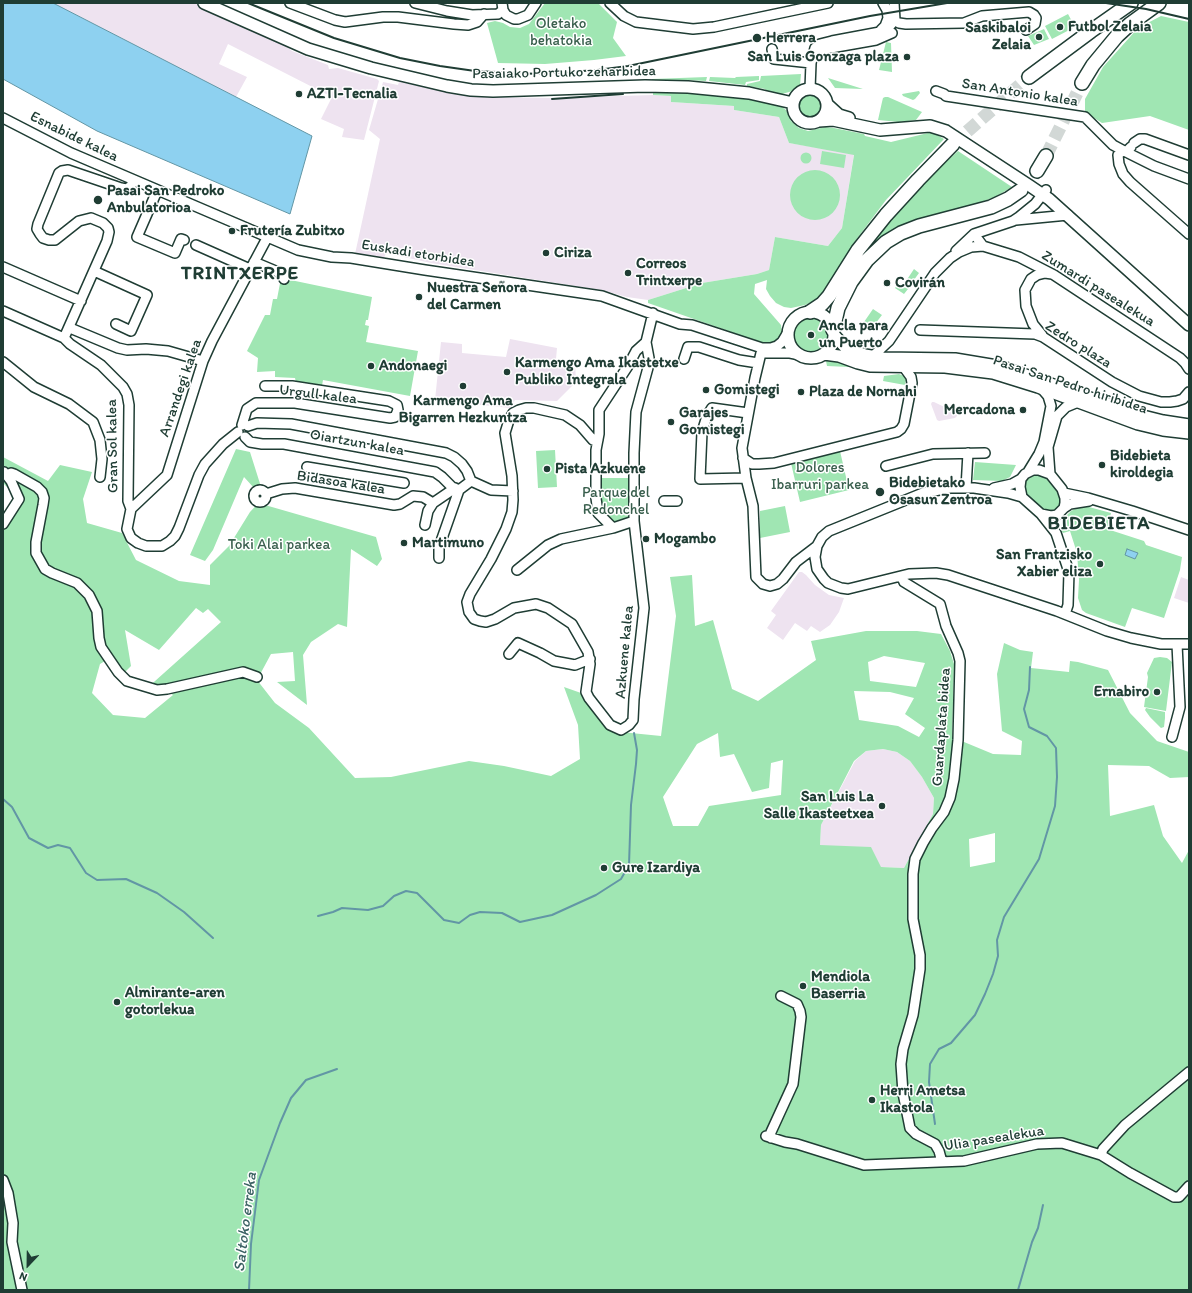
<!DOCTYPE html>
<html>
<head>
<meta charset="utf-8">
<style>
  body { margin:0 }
  #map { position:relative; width:1192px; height:1293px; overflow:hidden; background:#fff; font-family:Itim,sans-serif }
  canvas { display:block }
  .frame { position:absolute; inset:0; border:4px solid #1f3d34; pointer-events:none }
  .north { position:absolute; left:8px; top:1245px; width:40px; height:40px; -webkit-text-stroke:3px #fff; paint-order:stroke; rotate:202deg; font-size:11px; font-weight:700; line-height:16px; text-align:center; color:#1f3d34 }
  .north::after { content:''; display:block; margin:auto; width:14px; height:18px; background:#1f3d34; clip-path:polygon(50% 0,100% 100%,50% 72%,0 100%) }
</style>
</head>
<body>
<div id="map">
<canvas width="1192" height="1293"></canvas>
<div class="frame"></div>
<div class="north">N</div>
</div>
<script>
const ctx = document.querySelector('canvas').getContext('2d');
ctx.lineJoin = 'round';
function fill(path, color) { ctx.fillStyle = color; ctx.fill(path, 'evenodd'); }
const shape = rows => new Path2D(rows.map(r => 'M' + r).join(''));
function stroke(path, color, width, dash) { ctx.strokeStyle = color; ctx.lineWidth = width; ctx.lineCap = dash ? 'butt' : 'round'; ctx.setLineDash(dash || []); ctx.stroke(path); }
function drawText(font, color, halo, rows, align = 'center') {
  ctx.font = font + ' Itim,sans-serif'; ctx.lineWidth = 3; ctx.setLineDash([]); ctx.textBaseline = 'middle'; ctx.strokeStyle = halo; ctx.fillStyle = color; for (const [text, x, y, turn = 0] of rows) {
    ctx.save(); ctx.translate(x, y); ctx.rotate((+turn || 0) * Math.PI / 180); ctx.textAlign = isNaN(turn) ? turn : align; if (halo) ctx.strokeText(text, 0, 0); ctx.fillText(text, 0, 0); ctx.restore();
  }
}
const built = shape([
  [53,3,197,3,280,41,292,51,328,65,329,69,338,68,377,79,379,81,364,140,342,137,344,129,321,119,332,97,228,44,219,64,247,77,236,97],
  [383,82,398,85,399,82,457,94,487,97,551,98,653,95,671,96,671,102,734,106,734,110,779,117,789,143,854,154,842,228,828,246,775,237,769,270,757,274,702,283,648,300,627,297,601,290,431,263,386,253,384,258,355,254,380,139,369,130],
  [510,339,557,348,556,359,575,362,576,382,557,401,515,400,510,408,435,400,441,342,462,344,462,353,506,357],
  [932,402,934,402,957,413,957,416,955,418,939,421,937,420,931,404],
  [799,572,802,572,806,575,815,585,829,595,844,598,839,612,830,625,820,632,811,626,807,631,795,623,783,640,767,628,776,615,771,611],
  [1181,577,1189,580,1189,603,1174,598],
  [883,749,897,752,910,761,922,777,934,798,933,814,904,868,881,867,820,845,821,825,855,761,866,751]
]);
const green = shape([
  [545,3,598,3,617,22,613,38,626,56,594,60,545,64,498,63,487,23,495,21,503,23,510,27,520,28,529,24],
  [1068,14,1075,27,1052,39,1045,26],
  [1161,16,1189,22,1189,130,1150,116,1102,123,1085,112,1085,99,1103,67,1138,28],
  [1044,29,1049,39,1034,45,1028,36],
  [886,42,891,43,892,72,879,70],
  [801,74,800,86,796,90,782,94,767,93,765,89,747,86,747,84,760,81,761,76],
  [759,76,759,80,746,82,745,85,709,81,710,77,735,78,736,77],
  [707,77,706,81,687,80,684,83,652,83,652,79],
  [828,78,863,89,835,88],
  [919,91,920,93,915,99,913,100,903,96,902,94],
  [653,92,685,92,731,97,770,103,781,106,786,110,791,121,799,128,808,131,825,127,834,128,864,134,865,136,891,142,932,132,944,139,886,200,853,244,823,294,816,300,805,305,791,308,784,307,776,303,770,296,766,289,767,280,755,284,754,294,781,325,782,335,779,341,768,346,744,341,737,334,648,303,648,300,702,283,757,274,769,270,775,237,828,246,842,228,854,155,789,143,779,117,734,110,734,106,671,102,671,96,653,95],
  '798 106a12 12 0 1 1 24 0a12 12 0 1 1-24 0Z',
  [885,97,888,97,922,112,916,120,899,122,878,120,882,102,883,98],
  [822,151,846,155,844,168,820,164],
  [958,151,1012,187,995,197,973,205,945,213,871,248,870,245,913,193,940,167],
  '800.5 158a5.5 5.5 0 1 1 11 0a5.5 5.5 0 1 1-11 0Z',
  '790 195a25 25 0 1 1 50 0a25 25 0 1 1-50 0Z',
  [914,269,919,273,911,284,906,281],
  [281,278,372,297,368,320,366,320,365,325,369,326,366,342,418,351,410,396,323,380,321,391,297,387,295,378,275,377,275,371,257,372,258,358,247,351,265,315,270,315,273,299,277,299],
  [899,283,908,289,904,294,895,288],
  [873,309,882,315,872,328,864,322],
  '794 335a17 17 0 1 1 34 0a17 17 0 1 1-34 0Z',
  [826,361,838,362,850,366,849,367,827,366],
  [899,374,904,376,906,380,905,385,883,381,884,376],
  [236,449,250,452,262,490,254,488,244,477,213,550,205,561,190,555],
  [555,450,557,487,538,488,536,451],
  [840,451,849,490,800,502,791,463],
  [3,457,48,481,60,465,92,472,83,499,87,523,122,533,136,560,179,581,210,585,210,565,229,546,250,512,264,497,265,505,376,537,382,559,377,566,351,549,347,627,338,624,311,642,303,655,307,705,277,682,295,681,293,652,271,654,257,680,275,703,309,728,355,778,391,777,469,761,504,766,551,776,580,759,578,725,564,687,581,693,611,731,661,736,676,616,670,577,692,575,695,626,713,620,732,689,758,701,816,660,811,641,866,631,917,631,941,634,950,651,954,664,952,737,993,754,1021,755,1022,741,1002,731,997,674,1004,643,1020,650,1033,652,1031,668,1069,672,1070,661,1078,662,1108,670,1130,713,1157,741,1189,752,1189,777,1170,778,1149,766,1108,765,1110,816,1154,805,1163,836,1182,863,1189,850,1189,1290,3,1290,3,516,17,497,3,483],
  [196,608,203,613,208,609,221,622,145,690,167,691,173,695,145,718,113,715,92,693,100,664,105,661,119,678,131,666,125,630,159,650],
  [884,656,925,663,916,687,870,681,868,662],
  [854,691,890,692,914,698,905,714,925,728,919,737,898,726,859,720],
  [718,733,720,757,734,754,752,792,769,788,771,763,783,760,781,795,709,806,698,826,673,826,663,797,697,744],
  [883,749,897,752,910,761,922,777,934,798,933,814,904,868,881,867,871,847,820,845,821,825,854,761,866,751],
  [995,833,995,862,970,867,969,839],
  [975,462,1016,465,1010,477,1002,481,973,480],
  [1034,474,1044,476,1059,492,1062,504,1055,512,1045,512,1027,497,1023,485,1026,478],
  [601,478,633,478,632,520,613,526,601,513,600,502],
  [785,506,790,532,760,538,760,511],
  [1079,507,1089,507,1111,513,1107,529,1144,541,1146,545,1182,557,1180,570,1164,618,1132,608,1125,627,1086,613,1082,610,1078,598,1079,580,1077,553,1070,531,1063,533,1061,530,1062,523,1066,516,1071,511],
  [1160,657,1167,658,1172,662,1166,711,1144,707,1148,677,1147,673,1154,658],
  [1146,708,1165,712,1165,718,1164,727,1161,728,1150,717,1145,710]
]);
const water = shape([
  [3,3,53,3,312,136,290,214,97,131,3,79,3,3],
  [1127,549,1138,553,1135,559,1125,555,1127,549]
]);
const stream = shape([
  [3,799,12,807,29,838,48,848,58,845,70,848,86,873,97,880,126,879,157,893,184,912,213,938],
  [318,916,333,912,342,908,368,910,383,906,394,896,406,891,417,893,444,920,459,923,470,915,480,912,502,913,520,922,552,915,596,895,621,879,629,865,631,805,636,764,637,750,634,733],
  [935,1124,929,1082,930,1064,939,1049,951,1043,975,1015,985,994,993,974,998,956,997,940,1004,917,1039,859,1055,806,1057,777,1056,748,1047,736,1029,727,1024,709,1029,690,1030,667],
  [249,1290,251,1244,259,1180,280,1123,291,1098,306,1080,337,1069],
  [1018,1290,1032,1242,1038,1228,1043,1205]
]);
const highwayTunnel = shape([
  [953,144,1029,77],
  [1046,156,1082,83],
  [1021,190,1037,171]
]);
const minor = shape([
  [290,3,335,20,345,22,383,17,398,17,454,24,468,25,477,22,484,14],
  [415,3,447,11,472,15,498,14,503,10],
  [502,3,503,10,506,15,514,19,518,19,528,15,536,3],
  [610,3,624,16,636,22,693,29,714,27,828,3],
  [899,23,906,24,964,23,982,16,1029,12,1034,15,1036,18,1035,24,1026,30],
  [881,30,885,26,888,18,887,10,883,3],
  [772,49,774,59,811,63],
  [813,55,825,49,876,40,892,33],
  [810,89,811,63,815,48,820,44,832,41,880,32,887,29,895,20,894,3],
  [936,91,944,94,946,96,1085,117,1113,145,1126,152,1131,147],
  [3,118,71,153,298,250,332,257,351,258,425,270,602,296,680,324,692,325,762,348,771,348,777,346,782,342,788,332],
  [1134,143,1140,139,1145,139,1189,155],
  [1189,179,1154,166,1126,152,1122,151,1118,155,1119,164,1123,174,1130,182,1189,234],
  [157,191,137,237,175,253,181,239,184,240],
  [1016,220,1068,215],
  [974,234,1013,221,1019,217,1035,204,1046,190],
  [196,245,250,269],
  [956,251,974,234,983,246],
  [254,262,285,275,284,279],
  [3,267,81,301],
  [94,271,147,295,131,331,116,324],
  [3,311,64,338,70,344,101,365,123,387,127,394,129,405,128,501,131,509],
  [70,328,118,348,127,350,146,349,168,351,203,361],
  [920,330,1035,334,1043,337,1112,382,1139,396,1161,402,1170,402,1177,401,1183,399,1189,392],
  [1042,335,1033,324,1026,306,1025,290,1031,279,1037,275,1045,273,1052,274],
  [64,338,107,241,109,232,108,228,103,223,91,218,79,221,55,240,49,240,43,238,40,234,37,229,38,224,59,173,62,171,68,170,121,188,126,189,131,186,133,181],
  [761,353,755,378,742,448,746,478,753,506,756,577,763,584,770,586,777,584,783,579,796,562,817,546],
  [764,353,790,353,800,355],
  [872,357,889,341,935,273,950,258,959,252,971,247,983,246,1019,257,1054,275,1180,358,1185,363,1189,369],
  [684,359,688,347,699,347,739,360,758,363],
  [3,362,34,387,69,404,93,422,100,440,102,459,100,477],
  [242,425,247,409,256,403,295,403,390,418,395,417,398,410,397,405,389,401,292,386,265,386],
  [248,426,257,423,291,424,446,453,454,457,462,464,467,471,471,481],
  [238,432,223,444,205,464,199,475,179,528,175,536,170,541,162,546,146,546,138,543,131,538,127,529,131,509,167,475,203,361,212,341,267,238],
  [245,437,250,442,262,444,284,444,435,472,442,477,452,487,459,490],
  [598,440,593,440,580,425,565,415,534,408,526,408,519,410,513,413,509,420,505,433,512,476,513,500,512,512,506,529,491,559,470,594,467,602,469,612,474,619,480,621,486,622,495,619,514,608,536,604,548,608,572,624,588,652,590,664,586,692,589,698,610,725,621,730,629,725,633,720,634,699,644,608,634,521,634,453,636,412,649,364,649,358,646,342,653,313],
  [743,458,752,464,759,464,774,463,897,432,901,429,904,424,912,383,911,377,903,366],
  [886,466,933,454,985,453],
  [307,467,404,483],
  [1033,470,1039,470,1050,474,1062,489,1065,498,1065,503,1064,508,1057,515,1051,516,1041,514,1022,497,1020,487,1021,479,1025,474,1033,470],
  [1028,472,1039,454,1044,442,1051,406,1048,396,1042,389],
  [1050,474,1048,447,1057,416,1066,407,1078,402],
  [7,475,11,473,14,474,37,487,42,492,44,498,43,505,36,542,36,553,45,569,52,573,77,583,89,595,97,611,99,638,101,647,118,672,127,681,157,690,167,689,243,672,257,677],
  [746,478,700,479,702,432,707,416,712,408,748,413],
  [471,481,491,490,513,491],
  [966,488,968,453],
  [994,488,1012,484,1021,479],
  '254 496a6 6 0 1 1 12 0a6 6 0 1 1-12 0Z',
  [1064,493,1088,498,1132,511,1189,530],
  [266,494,282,489,295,488,394,505,400,504,413,496,423,497,433,503],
  [1022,497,1008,493,974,488,950,488,923,493,829,531,822,537,817,546,815,557,817,569,824,579,828,583,841,588,848,589,909,574,936,573,948,575,1057,611,1107,631,1131,638,1161,644,1189,644],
  [664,501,677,501],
  [1064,508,1070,504,1089,501],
  [1041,514,1056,533,1069,572,1068,605,1065,614],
  [3,524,19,499,11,481,4,472],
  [425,525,428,511,433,503,455,488],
  [613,528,598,513,596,498,596,450,599,434,599,410,628,366,636,351,646,342],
  [439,558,439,547,459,490,471,481],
  [517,570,548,545,561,539,613,528,634,521],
  [902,577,904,582,940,604,946,626,958,653,960,661,958,740,954,779,950,798,944,812,932,828,923,843,915,859,913,874,913,919,920,955,920,969,913,1015,903,1049,901,1064,903,1093,910,1128,916,1134,935,1144,939,1151,942,1162],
  [509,654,518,643,540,653,554,661,570,664,575,665,590,659],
  [1172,737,1180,707,1177,644],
  [766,1136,785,1142,797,1144,864,1165,964,1161,1037,1144,1062,1143,1101,1155,1130,1173,1174,1197,1179,1197,1189,1186],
  [771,1138,771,1132,793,1084,801,1017,800,1011,797,1004,781,996],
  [1101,1155,1103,1149,1125,1125,1189,1072],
  [3,1180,8,1193,13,1223,12,1242,22,1290]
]);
const major = shape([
  [204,3,308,49,371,68,447,86,471,90,493,91,645,86,688,87,749,93,793,103],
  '793 106a17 17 0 1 1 34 0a17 17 0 1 1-34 0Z',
  [828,105,839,115,849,118],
  [819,121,833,120,880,130,930,126,946,131,1030,186,1049,199,1189,325],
  '788 335a23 23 0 1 1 46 0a23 23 0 1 1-46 0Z',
  [834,335,846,348,865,355,883,358,955,359,1003,367,1135,414,1163,421,1189,425],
  [824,354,839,356,858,363,870,366,945,367,993,373,1038,387,1138,424,1163,430,1189,433]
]);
const highway = shape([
  [1029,77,1091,31,1131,3],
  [1082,83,1093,65,1117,36,1130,24,1159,3],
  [1037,171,1046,156],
  [810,312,822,304,829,296,858,250,886,215,918,180,953,144],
  [833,330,838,308,851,282,867,260,886,242,901,233,919,226,991,207,1008,199,1021,190]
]);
const rail = shape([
  [248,3,334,38,400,58,440,66,475,71,539,74,597,70,628,66,870,16,947,3],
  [1106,3,1146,9,1189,19],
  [552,99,623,94]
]);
const markers = [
  [1060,27,4,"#1f3d34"],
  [1039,37,4,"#1f3d34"],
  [757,38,5,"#1f3d34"],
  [907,57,4,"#1f3d34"],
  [299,94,4,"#1f3d34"],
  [98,200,5,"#1f3d34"],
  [232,231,4,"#1f3d34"],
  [546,253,4,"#1f3d34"],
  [628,273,4,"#1f3d34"],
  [887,283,4,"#1f3d34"],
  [419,297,4,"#1f3d34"],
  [811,335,4,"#1f3d34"],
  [371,366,4,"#1f3d34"],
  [507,372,4,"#1f3d34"],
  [463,386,4,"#1f3d34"],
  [706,390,4,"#1f3d34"],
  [801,392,4,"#1f3d34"],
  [1023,410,4,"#1f3d34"],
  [671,422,4,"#1f3d34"],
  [1102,465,4,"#1f3d34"],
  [547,469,4,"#1f3d34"],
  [880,492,5,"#1f3d34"],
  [646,539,4,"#1f3d34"],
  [404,543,4,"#1f3d34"],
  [1100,564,4,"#1f3d34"],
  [1157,692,4,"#1f3d34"],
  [882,806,4,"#1f3d34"],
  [604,868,4,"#1f3d34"],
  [803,986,4,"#1f3d34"],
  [117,1002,4,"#1f3d34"],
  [872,1100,4,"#1f3d34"]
];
const parkNames = [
  ["Oletako",561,24],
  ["behatokia",561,41],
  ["Dolores",820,468],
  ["Ibarruri parkea",820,485],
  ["Parque del",616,493],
  ["Redonchel",616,510],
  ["Toki Alai parkea",279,545]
];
const poiNames = [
  ["Futbol Zelaia",1068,27],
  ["Saskibaloi",1031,28,"right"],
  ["Zelaia",1031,45,"right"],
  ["Herrera",766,38],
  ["San Luis Gonzaga plaza",899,57,"right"],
  ["AZTI-Tecnalia",307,94],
  ["Pasai San Pedroko",107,191],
  ["Anbulatorioa",107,208],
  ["Frutería Zubitxo",240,231],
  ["Ciriza",554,253],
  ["Correos",636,264],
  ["Trintxerpe",636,281],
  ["Covirán",895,283],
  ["Nuestra Señora",427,288],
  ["del Carmen",427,305],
  ["Ancla para",819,326],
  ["un Puerto",819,343],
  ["Karmengo Ama Ikastetxe",515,363],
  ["Publiko Integrala",515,380],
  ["Andonaegi",379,366],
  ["Gomistegi",714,390],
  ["Plaza de Nornahi",809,392],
  ["Karmengo Ama",463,401,"center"],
  ["Bigarren Hezkuntza",463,418,"center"],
  ["Mercadona",1015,410,"right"],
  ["Garajes",679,413],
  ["Gomistegi",679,430],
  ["Bidebieta",1110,456],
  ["kiroldegia",1110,473],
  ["Pista Azkuene",555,469],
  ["Bidebietako",889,483],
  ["Osasun Zentroa",889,500],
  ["Mogambo",654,539],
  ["Martimuno",412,543],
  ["San Frantzisko",1092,555,"right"],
  ["Xabier eliza",1092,572,"right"],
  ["Ernabiro",1149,692,"right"],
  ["San Luis La",874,797,"right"],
  ["Salle Ikasteetxea",874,814,"right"],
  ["Gure Izardiya",612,868],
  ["Mendiola",811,977],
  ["Baserria",811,994],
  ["Almirante-aren",125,993],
  ["gotorlekua",125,1010],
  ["Herri Ametsa",880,1091],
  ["Ikastola",880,1108]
];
const streetNames = [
  ["Pasaiako Portuko zeharbidea",564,73,-1],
  ["San Antonio kalea",1020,93,9],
  ["Esnabide kalea",74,137,26],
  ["Euskadi etorbidea",418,254,9],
  ["Zumardi pasealekua",1098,289,32],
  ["Zedro plaza",1078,345,32],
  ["Pasai San Pedro hiribidea",1070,385,18],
  ["Arrandegi kalea",181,388,-71],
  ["Urgull kalea",318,395,7],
  ["Oiartzun kalea",357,443,10],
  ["Gran Sol kalea",113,446,-91],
  ["Bidasoa kalea",341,483,9],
  ["Azkuene kalea",625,652,-85],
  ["Guardaplata bidea",942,727,-86],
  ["Ulia pasealekua",994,1139,-9]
];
const waterNames = [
  ["Saltoko erreka",246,1222,-83]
];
const districtNames = [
  ["TRINTXERPE",240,274],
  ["BIDEBIETA",1099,524]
];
fill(built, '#eee3f0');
fill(green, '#a0e6b3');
fill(water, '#8ed1f0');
stroke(water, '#6296a5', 1);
stroke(stream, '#6296a5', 2);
stroke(highwayTunnel, '#d2d8d6', 13, [13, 6]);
stroke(minor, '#1f3d34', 12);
stroke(major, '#1f3d34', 14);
stroke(highway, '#1f3d34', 16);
stroke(minor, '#fff', 9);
stroke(major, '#fff', 11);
stroke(highway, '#fff', 13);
stroke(rail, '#1f3d34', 2);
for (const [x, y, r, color] of markers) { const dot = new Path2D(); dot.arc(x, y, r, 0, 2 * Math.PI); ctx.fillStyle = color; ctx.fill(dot); stroke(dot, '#fff', 1.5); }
drawText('15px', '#395f4d', '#fff', parkNames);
drawText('bold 15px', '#1f3d34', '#fff', poiNames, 'left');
drawText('15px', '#1f3d34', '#fff', streetNames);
drawText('italic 16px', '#3b6263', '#fff', waterNames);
ctx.letterSpacing = '1px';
drawText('bold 19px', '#1f3d34', '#fff', districtNames);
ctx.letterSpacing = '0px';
</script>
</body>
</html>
